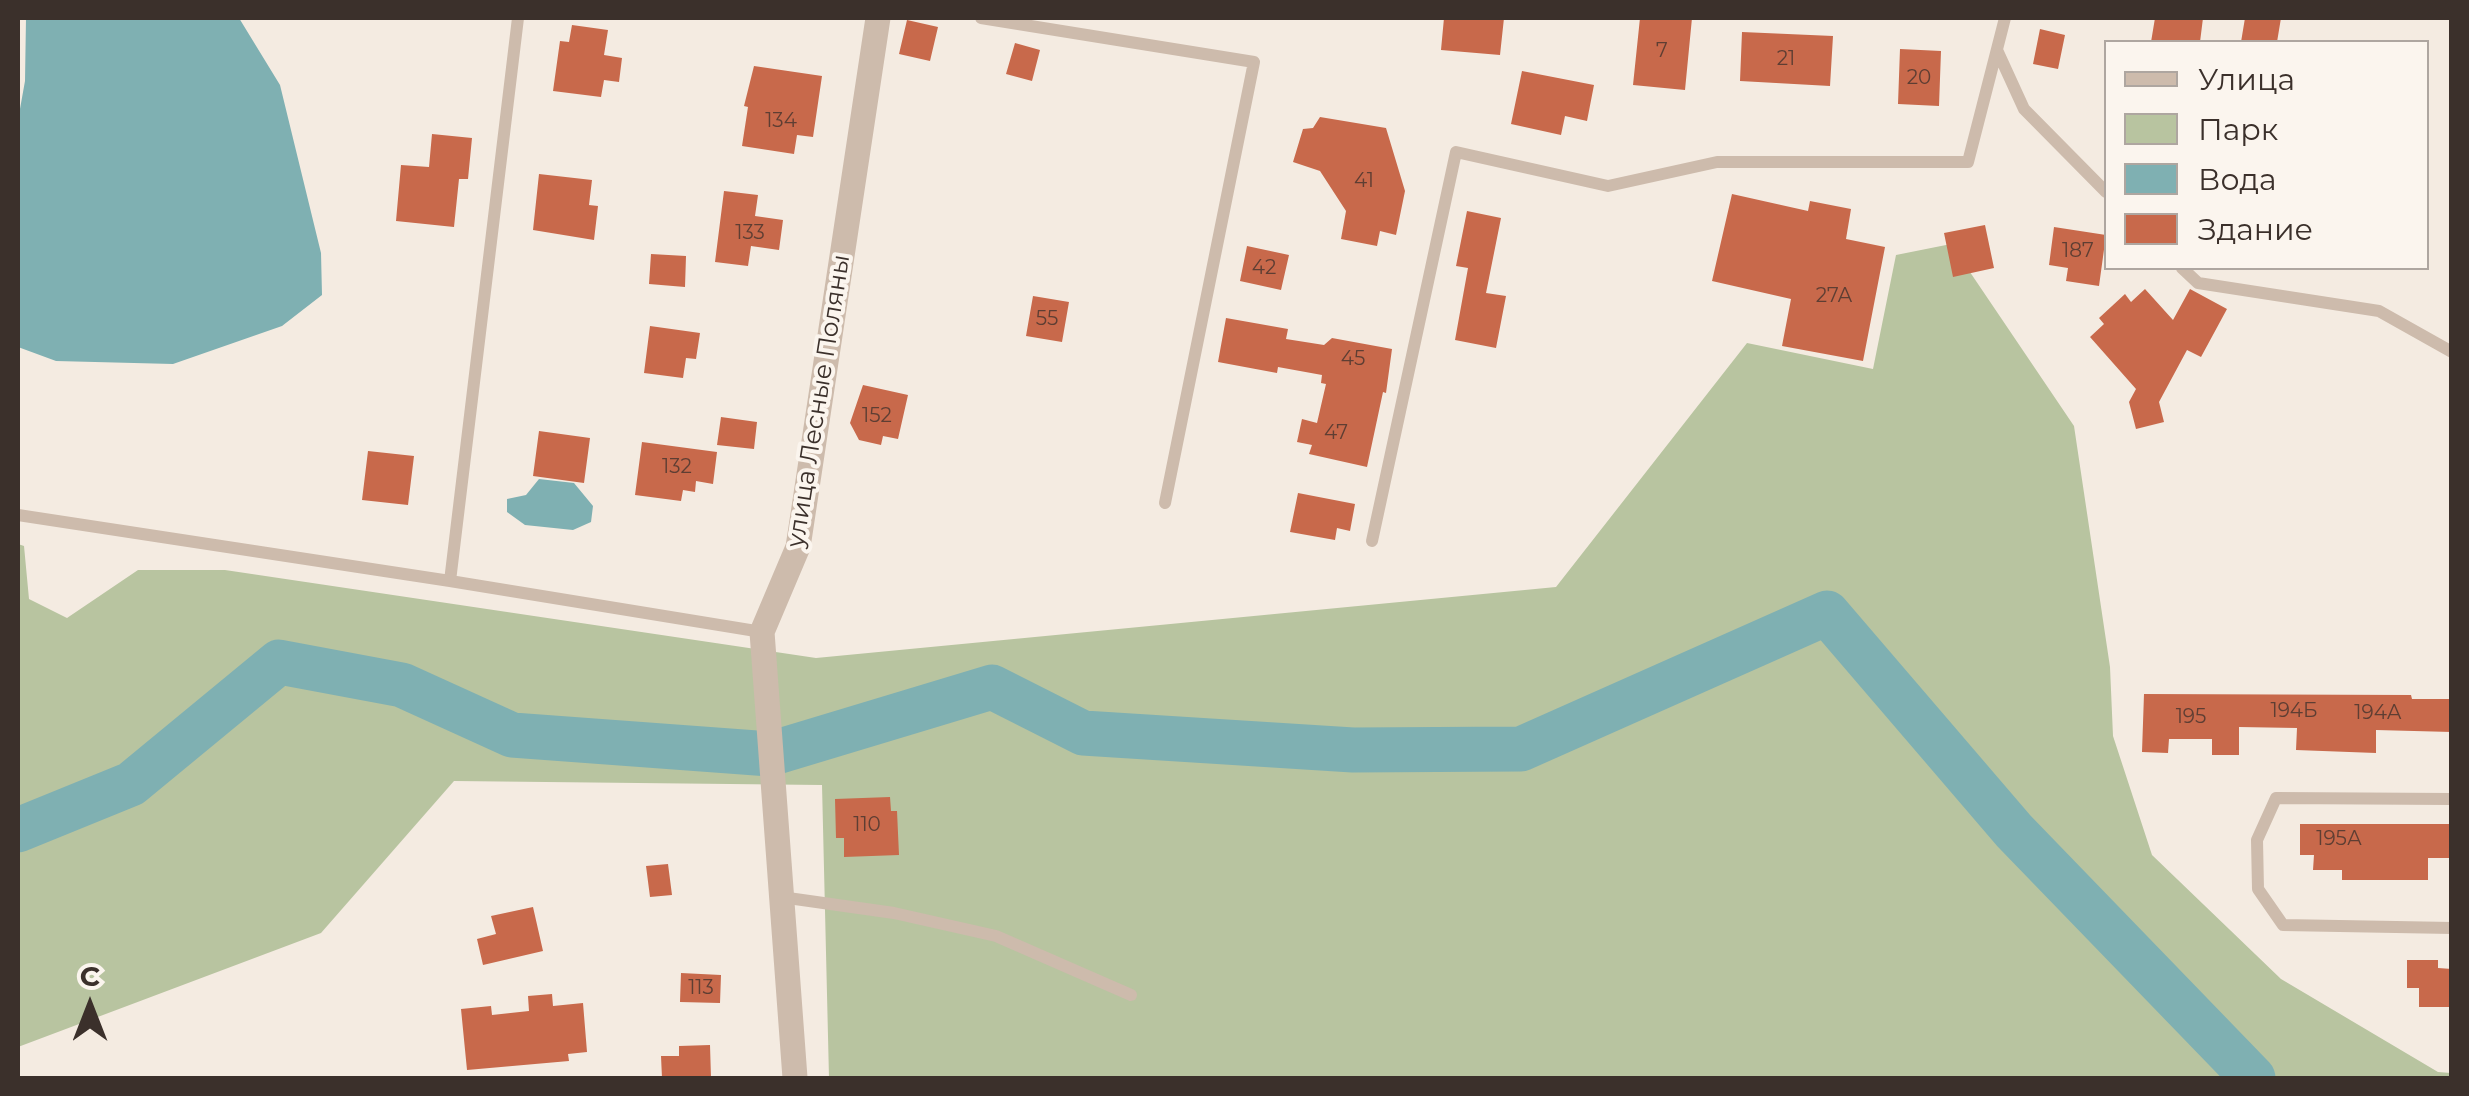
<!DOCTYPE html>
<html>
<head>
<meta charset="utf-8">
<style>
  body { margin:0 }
  #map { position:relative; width:2469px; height:1096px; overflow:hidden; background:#f4ebe1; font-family:Montserrat,sans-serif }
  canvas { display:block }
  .frame { position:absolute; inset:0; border:20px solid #3b302b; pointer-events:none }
  .legend { position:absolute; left:2104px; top:40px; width:325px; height:230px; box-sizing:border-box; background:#fbf5ee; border:2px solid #aea6a0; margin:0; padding:12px 18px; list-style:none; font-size:30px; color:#3b302b }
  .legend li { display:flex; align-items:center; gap:20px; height:50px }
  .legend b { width:50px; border:2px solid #aea6a0 }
  .north { position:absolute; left:40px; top:956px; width:100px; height:100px; -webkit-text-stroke:8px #fbf5ee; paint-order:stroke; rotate:0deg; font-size:28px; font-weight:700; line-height:40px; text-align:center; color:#3b302b }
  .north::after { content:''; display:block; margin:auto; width:35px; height:45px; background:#3b302b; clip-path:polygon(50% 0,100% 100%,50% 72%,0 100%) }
</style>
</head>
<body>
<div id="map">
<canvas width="2469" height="1096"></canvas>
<div class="frame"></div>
<ul class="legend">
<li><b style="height:12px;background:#cdbbac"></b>Улица</li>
<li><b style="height:28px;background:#b8c4a0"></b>Парк</li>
<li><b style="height:28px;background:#7fb0b2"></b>Вода</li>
<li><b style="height:28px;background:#c8694b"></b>Здание</li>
</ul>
<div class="north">С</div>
</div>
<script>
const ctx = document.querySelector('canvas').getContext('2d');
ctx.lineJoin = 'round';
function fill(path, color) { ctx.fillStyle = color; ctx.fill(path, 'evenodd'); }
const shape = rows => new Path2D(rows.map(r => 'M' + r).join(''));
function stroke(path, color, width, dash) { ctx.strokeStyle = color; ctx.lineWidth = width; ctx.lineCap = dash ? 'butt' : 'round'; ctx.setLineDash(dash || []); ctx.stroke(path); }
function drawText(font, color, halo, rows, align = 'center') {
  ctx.font = font + ' Montserrat,sans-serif'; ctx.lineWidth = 8; ctx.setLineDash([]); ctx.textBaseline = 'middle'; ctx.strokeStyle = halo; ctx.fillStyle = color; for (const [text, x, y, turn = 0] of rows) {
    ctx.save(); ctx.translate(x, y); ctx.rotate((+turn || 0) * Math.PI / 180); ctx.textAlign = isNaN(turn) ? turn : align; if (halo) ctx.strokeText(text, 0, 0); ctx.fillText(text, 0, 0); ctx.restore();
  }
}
const green = shape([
  [1951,244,2074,426,2110,667,2113,736,2152,855,2281,979,2438,1072,2451,1073,2451,1078,829,1078,822,785,454,781,321,933,18,1047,18,544,24,546,29,599,67,618,138,570,225,570,816,658,1556,587,1747,343,1873,369,1896,255]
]);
const water = shape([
  [26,18,239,18,280,85,321,253,322,295,282,326,173,364,56,361,18,347,18,120,25,81],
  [539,479,574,483,593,506,591,522,573,530,525,525,507,512,507,499,526,495]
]);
const river = shape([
  [18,830,131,784,279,662,402,685,512,735,770,754,992,687,1083,733,1353,750,1521,749,1827,613,2014,831,2253,1078]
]);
const building = shape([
  [1444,18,1504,18,1500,55,1441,50],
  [1640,18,1692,18,1685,90,1633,85],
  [2155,18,2203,18,2200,42,2151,42],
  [2245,18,2281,18,2277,42,2241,42],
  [907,20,938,27,930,61,899,54],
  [572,25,608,30,604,55,622,58,619,82,604,80,601,97,553,91,560,41,569,42],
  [2040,29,2065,35,2058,69,2033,64],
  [1742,32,1833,36,1830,86,1740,81],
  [1015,43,1040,50,1032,81,1006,74],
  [1900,49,1941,51,1939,106,1898,104],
  [754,66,822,76,813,137,797,135,794,154,742,146,748,107,744,106],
  [1522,71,1594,85,1587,121,1565,116,1561,135,1511,124],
  [1320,117,1386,128,1405,191,1396,235,1380,231,1377,246,1341,239,1346,211,1320,171,1293,162,1303,129,1313,128],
  [432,134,472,138,468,179,459,179,454,227,396,221,401,165,429,167],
  [539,174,592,180,589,205,598,206,594,240,533,230],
  [724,191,758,195,755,216,783,220,779,250,751,246,748,266,715,262],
  [1732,194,1808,211,1810,201,1851,209,1846,239,1885,247,1863,361,1782,346,1791,299,1712,281],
  [1467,211,1501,218,1486,293,1506,296,1496,348,1455,340,1468,268,1456,266],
  [1985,225,1994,268,1953,277,1944,233],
  [2054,227,2106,235,2099,286,2066,281,2068,268,2049,265],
  [1247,246,1289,255,1281,290,1240,281],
  [651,254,686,256,685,287,649,284],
  [2145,289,2173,320,2190,289,2227,309,2201,357,2187,350,2159,402,2164,422,2136,429,2129,402,2136,389,2090,337,2104,324,2099,318,2125,294,2131,302],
  [1033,296,1069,302,1062,342,1026,336],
  [1226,318,1288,329,1286,339,1324,345,1332,338,1392,349,1386,393,1383,392,1367,467,1309,454,1312,445,1297,442,1302,419,1317,423,1326,384,1321,383,1322,375,1278,367,1277,373,1218,362],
  [650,326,700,333,696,359,686,358,683,378,644,373],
  [863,385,908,395,898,439,883,436,881,445,859,440,850,423],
  [721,417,757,422,754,449,717,445],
  [539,431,590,438,584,483,533,476],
  [642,442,717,452,713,484,696,481,695,492,683,490,681,501,635,495],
  [368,451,414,456,408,505,362,500],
  [1298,493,1355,504,1350,531,1337,528,1335,540,1290,532],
  [2144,694,2411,695,2412,699,2452,699,2452,732,2376,730,2376,753,2296,750,2297,728,2239,727,2239,755,2212,755,2212,739,2169,739,2168,753,2142,752],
  [890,797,891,811,897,811,899,855,844,857,844,838,836,838,835,799],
  [2300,824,2452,824,2452,858,2428,858,2428,880,2342,880,2342,870,2313,870,2314,855,2300,855],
  [668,864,672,895,650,897,646,866],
  [533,907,543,951,483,965,477,939,496,934,491,916],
  [2407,960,2438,960,2438,968,2452,969,2452,1007,2419,1007,2419,988,2407,988],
  [681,973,721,975,720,1003,680,1002],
  [552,994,553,1006,583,1003,587,1052,568,1054,569,1061,467,1070,461,1009,491,1006,492,1015,529,1011,528,996],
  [710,1045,711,1078,662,1078,661,1056,679,1056,679,1046]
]);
const service = shape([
  [981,18,1254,62,1165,503],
  [1997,50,2024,109,2106,192],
  [2182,268,2198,283,2379,311,2452,352],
  [18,515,450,581,518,18],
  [1372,541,1456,152,1608,186,1717,162,1968,162,2005,18],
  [450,581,762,632],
  [2452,799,2276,798,2257,840,2258,889,2283,925,2452,928],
  [781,897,894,913,996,936,1131,995]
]);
const minor = shape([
  [795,1078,762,632,798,547,878,18]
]);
const numberNames = [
  ["7",1662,51],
  ["21",1786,59],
  ["20",1919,78],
  ["134",781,121],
  ["41",1364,181],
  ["133",750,233],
  ["187",2078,251],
  ["42",1264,268],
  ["27А",1834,296],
  ["55",1047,319],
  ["45",1353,359],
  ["152",877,416],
  ["47",1336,433],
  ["132",677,467],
  ["194Б",2294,711],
  ["194А",2378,713],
  ["195",2191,717],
  ["110",867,825],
  ["195А",2339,839],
  ["113",701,988]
];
const streetNames = [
  ["улица Лесные Поляны",819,401,-81]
];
fill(green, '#b8c4a0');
fill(water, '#7fb0b2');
stroke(river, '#7fb0b2', 45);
fill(building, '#c8694b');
stroke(service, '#cdbbac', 12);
stroke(minor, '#cdbbac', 25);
drawText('20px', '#5e3e33', null, numberNames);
drawText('25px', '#3b302b', '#fbf5ee', streetNames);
</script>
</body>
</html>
